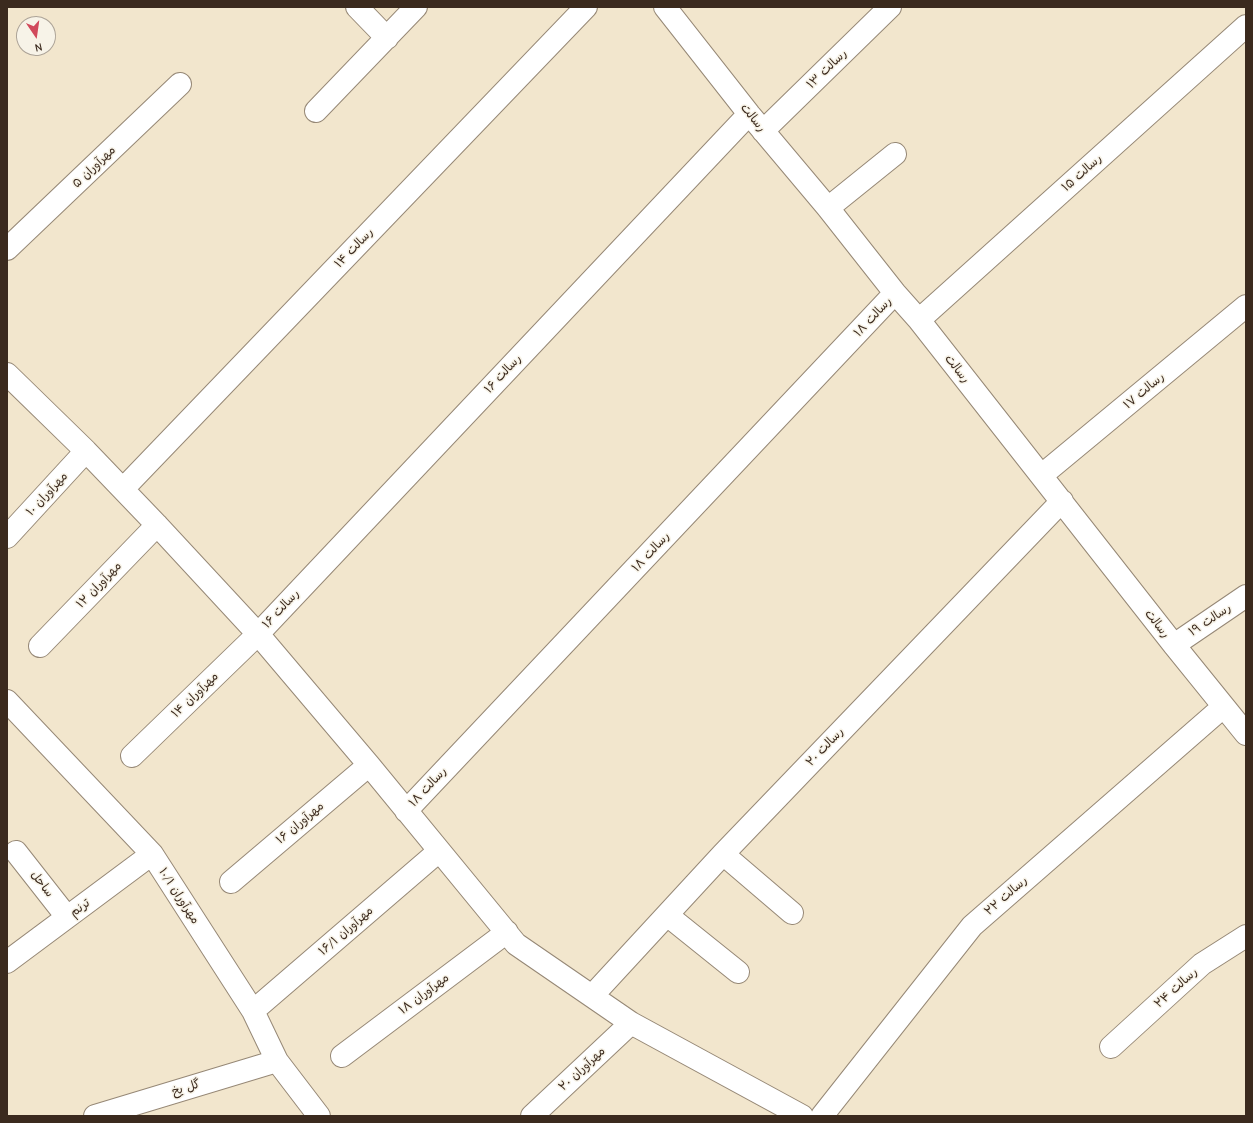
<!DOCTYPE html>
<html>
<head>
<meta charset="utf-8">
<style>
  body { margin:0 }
  #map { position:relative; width:1253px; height:1123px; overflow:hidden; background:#f2e6cd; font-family:"Comic Neue",sans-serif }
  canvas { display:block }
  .frame { position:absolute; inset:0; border:8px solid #3b2a1e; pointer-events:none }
  .north { position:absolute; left:16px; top:16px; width:40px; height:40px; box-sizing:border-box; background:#f7f3e8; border:1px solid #aca397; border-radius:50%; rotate:167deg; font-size:11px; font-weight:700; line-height:16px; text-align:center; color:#3b2a1e }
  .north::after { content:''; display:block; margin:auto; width:14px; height:18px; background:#d1495b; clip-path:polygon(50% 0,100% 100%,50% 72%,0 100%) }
</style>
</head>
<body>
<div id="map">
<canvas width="1253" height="1123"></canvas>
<div class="frame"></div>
<div class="north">N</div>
</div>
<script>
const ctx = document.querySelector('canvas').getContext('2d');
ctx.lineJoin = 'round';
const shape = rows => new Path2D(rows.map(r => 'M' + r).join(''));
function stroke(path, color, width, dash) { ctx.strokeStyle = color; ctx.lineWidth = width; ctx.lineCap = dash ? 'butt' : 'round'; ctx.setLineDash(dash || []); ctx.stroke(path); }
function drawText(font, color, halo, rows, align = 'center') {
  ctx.font = font + ' "Comic Neue","Playpen Sans Arabic",sans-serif'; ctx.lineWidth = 3; ctx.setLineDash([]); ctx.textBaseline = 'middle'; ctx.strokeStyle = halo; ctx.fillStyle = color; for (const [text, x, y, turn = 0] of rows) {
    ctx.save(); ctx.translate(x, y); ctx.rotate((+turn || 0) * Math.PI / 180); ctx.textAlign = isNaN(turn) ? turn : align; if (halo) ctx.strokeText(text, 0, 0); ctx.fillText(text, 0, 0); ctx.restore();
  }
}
const minor = shape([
  [357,7,387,38],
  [665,7,749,114,828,208,895,293,919,320,1174,645,1246,734],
  [316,111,416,7],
  [763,131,890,7],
  [828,208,895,154],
  [7,249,180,84],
  [919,320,1246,26],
  [7,374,86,451,157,525,258,634,369,765,516,944,631,1023,802,1116],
  [1042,475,1246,306],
  [123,489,586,7],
  [7,537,86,451],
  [1174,645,1246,596],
  [40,646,157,525],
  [7,701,152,854,253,1011,277,1061,319,1116],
  [132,756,258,634,749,114],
  [406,811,895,293],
  [16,852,67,917],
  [723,854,792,913],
  [231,882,369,765],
  [667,915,738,972],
  [7,962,152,854],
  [592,996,723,854,1062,501],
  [253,1011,439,851],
  [1111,1047,1202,964,1246,936],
  [342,1056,507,932],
  [95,1116,277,1061],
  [532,1116,631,1023],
  [822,1116,972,926,1223,707]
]);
const streetNames = [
  ["رسالت ۱۳",827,69,-44],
  ["رسالت",753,118,51],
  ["مهرآوران ۵",94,167,-44],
  ["رسالت ۱۵",1082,173,-42],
  ["رسالت ۱۴",354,248,-46],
  ["رسالت ۱۸",873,317,-47],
  ["رسالت",957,369,52],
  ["رسالت ۱۶",503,374,-47],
  ["رسالت ۱۷",1144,391,-40],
  ["مهرآوران ۱۰",47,494,-47],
  ["رسالت ۱۸",651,552,-47],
  ["مهرآوران ۱۲",99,585,-46],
  ["رسالت ۱۶",281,609,-47],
  ["رسالت ۱۹",1210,620,-34],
  ["رسالت",1157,624,52],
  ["۱۴ مهرآوران",195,695,-44],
  ["رسالت ۲۰",825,747,-46],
  ["رسالت ۱۸",428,787,-47],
  ["مهرآوران ۱۶",300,823,-40],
  ["ساحل",42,884,53],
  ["مهرآوران ۱۰/۱",179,896,57],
  ["رسالت ۲۲",1006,896,-41],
  ["ترنم",80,908,-37],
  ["مهرآوران ۱۶/۱",346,931,-41],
  ["رسالت ۲۴",1176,988,-42],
  ["مهرآوران ۱۸",424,994,-37],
  ["مهرآوران ۲۰",582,1069,-43],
  ["گل یخ",186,1088,-17]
];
stroke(minor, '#968876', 24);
stroke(minor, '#fff', 22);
drawText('12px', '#3b2a1e', '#f7f3e8', streetNames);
</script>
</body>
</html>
